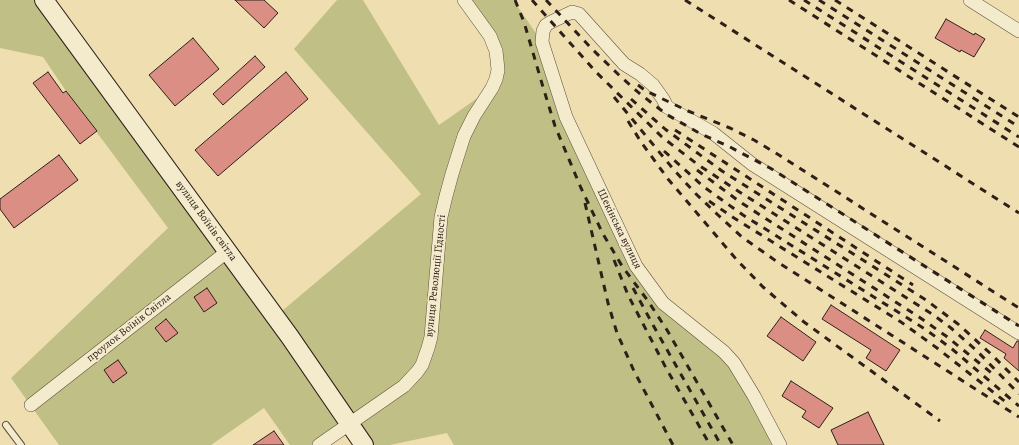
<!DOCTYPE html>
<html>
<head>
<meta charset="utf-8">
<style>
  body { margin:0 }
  canvas { display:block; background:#eedeb0 }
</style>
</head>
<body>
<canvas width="1019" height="445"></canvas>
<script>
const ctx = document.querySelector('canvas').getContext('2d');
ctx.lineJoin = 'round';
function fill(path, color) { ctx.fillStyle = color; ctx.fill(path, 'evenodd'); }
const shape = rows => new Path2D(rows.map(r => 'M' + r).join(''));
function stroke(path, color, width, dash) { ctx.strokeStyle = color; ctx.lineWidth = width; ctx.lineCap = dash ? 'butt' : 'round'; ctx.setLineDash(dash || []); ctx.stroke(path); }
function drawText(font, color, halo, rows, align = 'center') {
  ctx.font = font + ' Alegreya,serif'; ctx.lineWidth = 3.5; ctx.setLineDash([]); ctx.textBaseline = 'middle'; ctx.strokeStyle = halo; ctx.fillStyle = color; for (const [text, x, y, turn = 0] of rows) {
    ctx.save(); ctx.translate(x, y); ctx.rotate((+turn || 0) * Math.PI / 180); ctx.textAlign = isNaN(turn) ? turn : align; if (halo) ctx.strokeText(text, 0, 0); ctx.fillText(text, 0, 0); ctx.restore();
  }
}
const green = shape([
  [0,0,44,0,276,316,421,194,294,49,337,0,363,0,439,125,492,88,497,60,464,0,513,0,542,42,586,160,663,303,724,352,780,445,454,445,447,433,390,445,364,445,350,424,319,445,290,445,264,408,211,445,59,445,11,378,168,228,66,91,43,57,0,48]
]);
const building = shape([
  [235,0,264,0,278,13,264,28,235,0],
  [946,19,974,35,975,33,985,39,974,57,961,50,960,52,935,38,946,19],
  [193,38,219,69,175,106,149,75,193,38],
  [255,56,265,67,223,105,213,94,255,56],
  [48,72,63,93,66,91,97,131,80,144,33,83,48,72],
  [286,72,308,99,218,176,195,150,286,72],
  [59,155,78,180,14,228,0,209,0,199,59,155],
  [207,288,217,303,204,312,194,297,207,288],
  [831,305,900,350,886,371,866,358,871,350,822,319,831,305],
  [781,317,816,342,803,361,767,336,781,317],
  [166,319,178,333,166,342,155,328,166,319],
  [985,330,1013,348,1017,341,1019,341,1019,371,1004,358,1006,354,980,338,985,330],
  [118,360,127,373,113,383,104,370,118,360],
  [791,381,833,408,819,428,802,417,806,411,782,396,791,381],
  [868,412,884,445,838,445,831,430,868,412],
  [274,431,284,445,253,445,274,431]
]);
const lane = shape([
  [6,425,21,445]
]);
const street = shape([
  [970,0,1019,31],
  [31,405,228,251],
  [319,445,404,386,417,372,422,365,428,348,431,337,441,217,446,196,452,174,464,136,474,116,492,88,496,79,498,70,497,60,496,51,490,36,464,0],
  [780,445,754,396,734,363,724,352,663,303,636,266,566,117,542,42,543,31,546,25,551,22,572,12,579,14,624,64,640,74,653,85,663,99,667,107,713,133,752,164,1019,333]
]);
const secondary = shape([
  [44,0,290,337,364,445]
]);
const rail = shape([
  [515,0,524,22,543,87,555,126,581,188,603,234,622,266,648,301,667,330,733,445],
  [532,0,595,71,662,137,697,164,741,193,932,314,951,328,976,350,1019,394],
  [546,0,592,49,621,77,639,93,666,114,699,133,730,147,770,168,1019,326],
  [685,0,1019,213],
  [789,0,1019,147],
  [804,0,1019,137],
  [819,0,1019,127],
  [835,0,1019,117],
  [638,85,646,91,688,111,730,128,754,140,779,155,1019,308],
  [614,97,674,170,695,193,718,215,742,237,776,261,1019,417],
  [631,99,665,129,722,171,926,300,958,324,991,354,1019,382],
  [628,121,641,142,668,179,736,259,763,287,804,322,940,421],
  [675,130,913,285],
  [664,151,704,187,743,215,925,329,952,349,1019,406],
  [697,170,740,202,919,317,946,336,994,375],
  [709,201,734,218,901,322,937,348,1007,403],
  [585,203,608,303,617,333,634,371,673,445],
  [614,260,628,295,666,368,710,445],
  [633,288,653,325,721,445]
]);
const streetNames = [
  ["вулиця Воїнів світла",206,221,54],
  ["Шекінська вулиця",619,229,64],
  ["вулиця Революції Гідності",436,276,-84],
  ["проулок Воїнів Світла",129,328,-38]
];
fill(green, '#c0bf86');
fill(building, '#db8f84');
stroke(building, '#2e2019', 1);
stroke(lane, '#5e503f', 8);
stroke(street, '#5e503f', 14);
stroke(secondary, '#2e2019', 20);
stroke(lane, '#f4eacc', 6);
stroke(street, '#f4eacc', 13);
stroke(secondary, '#f4eacc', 18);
stroke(rail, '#2e2019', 3, [7, 7]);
drawText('11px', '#2e2019', '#f4eacc', streetNames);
</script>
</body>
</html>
